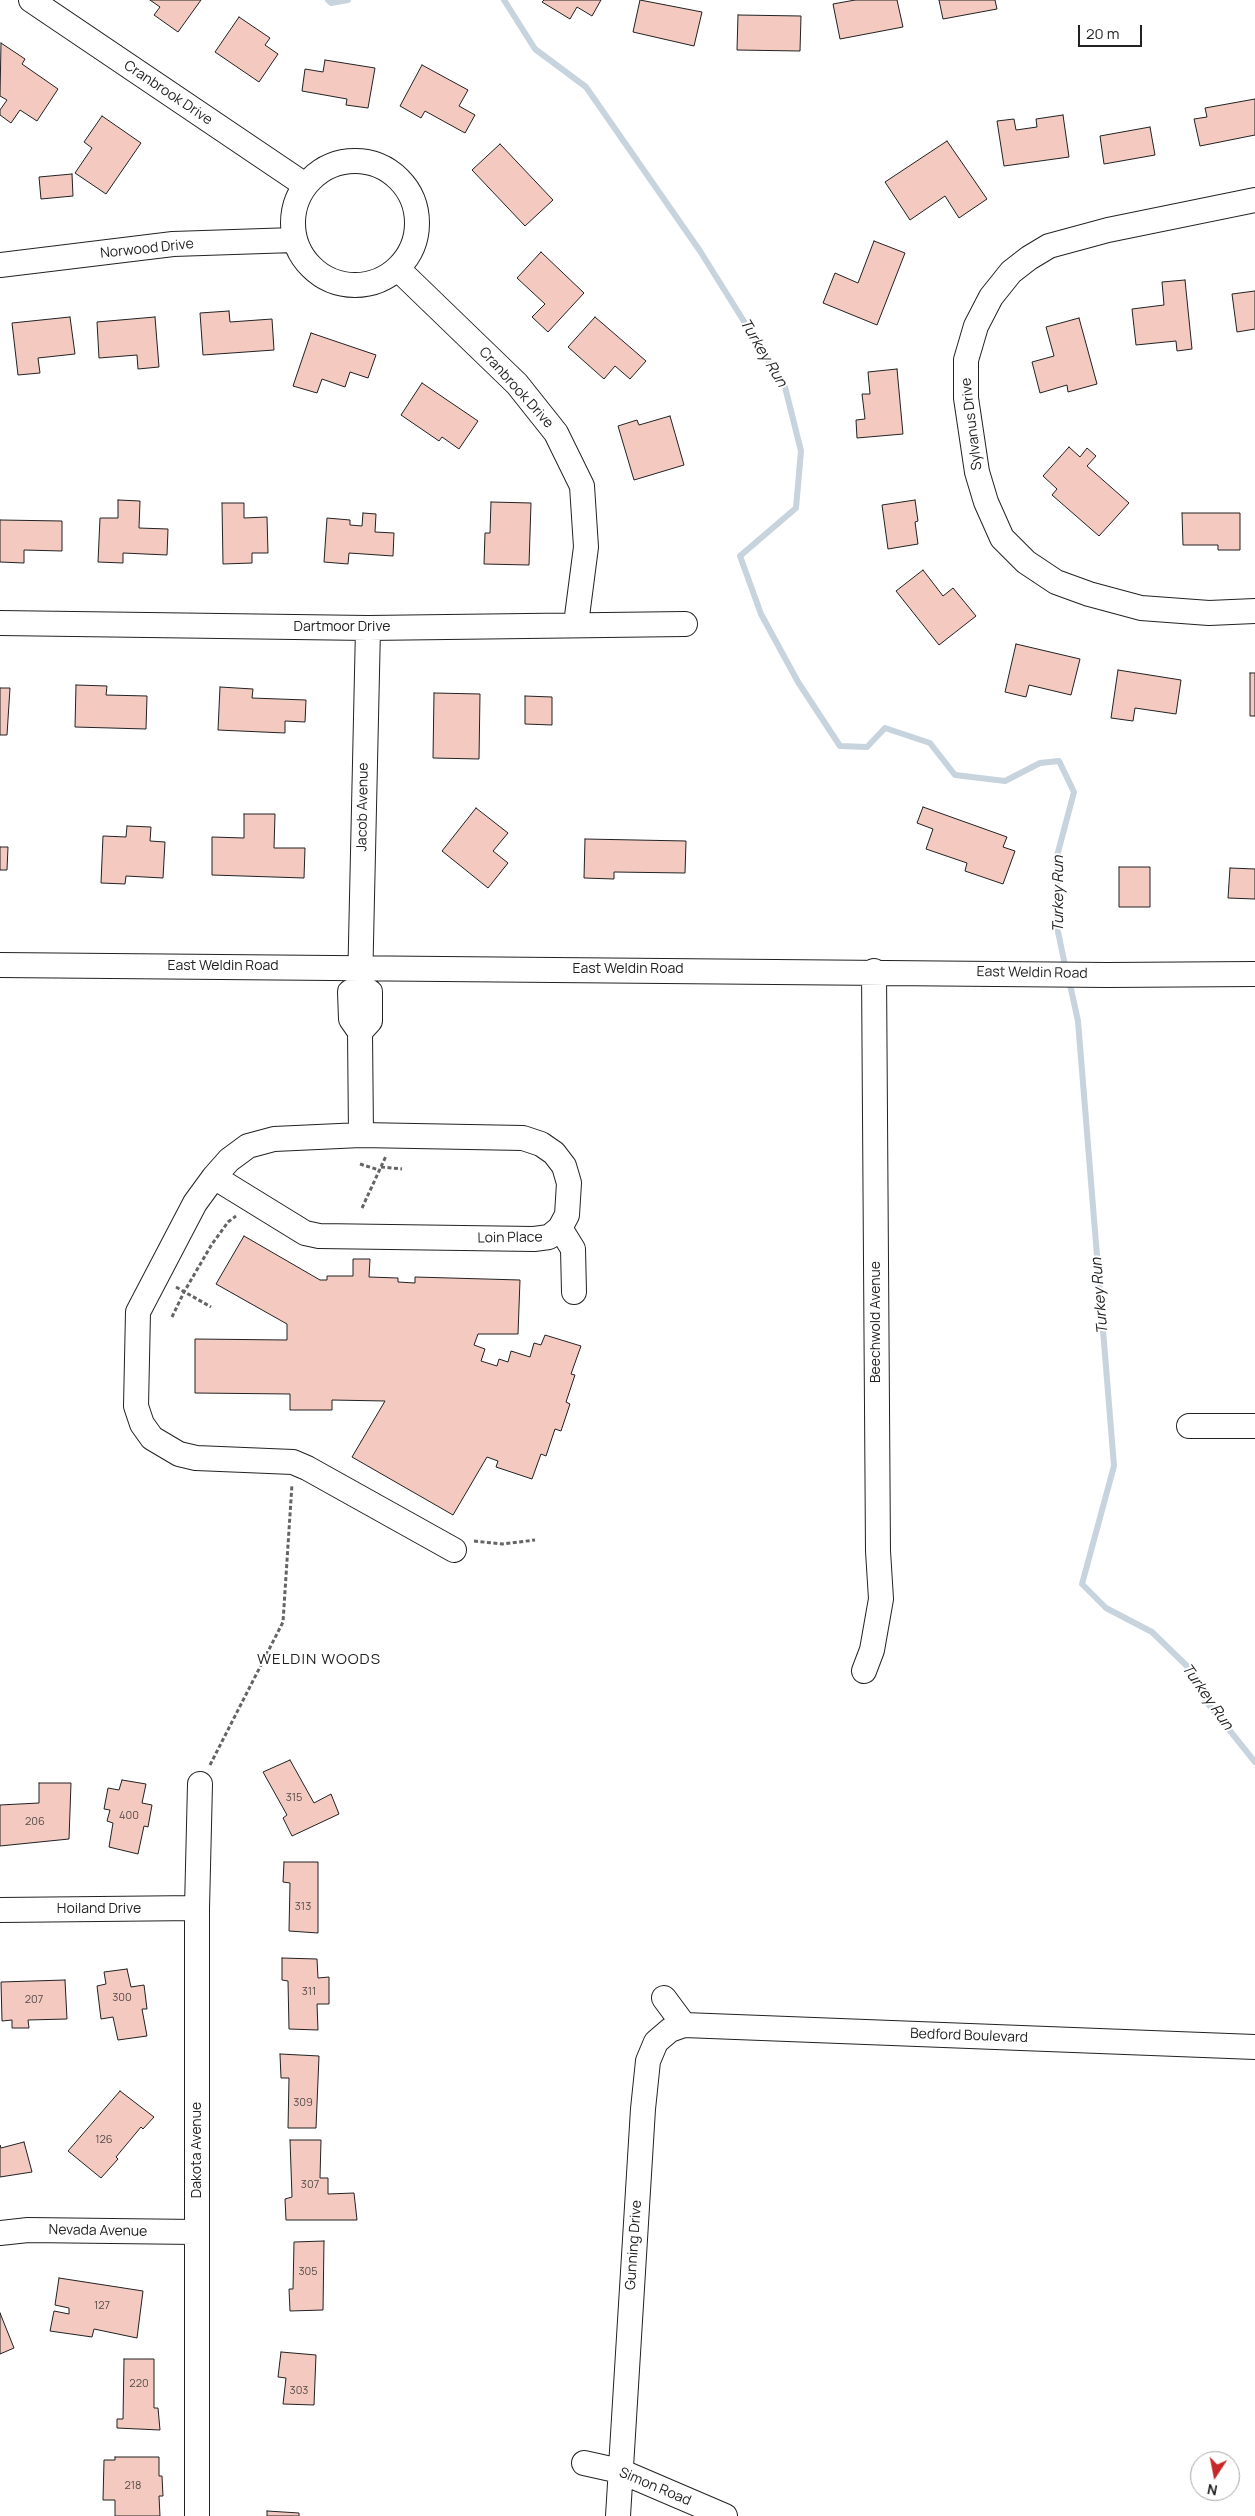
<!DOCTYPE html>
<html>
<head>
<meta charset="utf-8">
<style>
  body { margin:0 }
  #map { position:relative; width:1255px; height:2516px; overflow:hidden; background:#fff; font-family:Manrope,sans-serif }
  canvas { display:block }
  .north { position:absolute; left:1190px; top:2451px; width:50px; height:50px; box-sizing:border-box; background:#fff; border:1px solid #a7a7a7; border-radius:50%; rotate:191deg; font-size:14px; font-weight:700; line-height:20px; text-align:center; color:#222 }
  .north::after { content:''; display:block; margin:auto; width:18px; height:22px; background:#c62828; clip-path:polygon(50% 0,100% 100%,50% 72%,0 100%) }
  .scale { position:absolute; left:1078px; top:25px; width:64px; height:22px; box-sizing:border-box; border:2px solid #222; border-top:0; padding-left:6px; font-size:15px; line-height:18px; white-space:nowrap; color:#222; -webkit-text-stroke:4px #fff; paint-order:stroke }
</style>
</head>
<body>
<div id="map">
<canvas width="1255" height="2516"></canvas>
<div class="north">N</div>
<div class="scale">20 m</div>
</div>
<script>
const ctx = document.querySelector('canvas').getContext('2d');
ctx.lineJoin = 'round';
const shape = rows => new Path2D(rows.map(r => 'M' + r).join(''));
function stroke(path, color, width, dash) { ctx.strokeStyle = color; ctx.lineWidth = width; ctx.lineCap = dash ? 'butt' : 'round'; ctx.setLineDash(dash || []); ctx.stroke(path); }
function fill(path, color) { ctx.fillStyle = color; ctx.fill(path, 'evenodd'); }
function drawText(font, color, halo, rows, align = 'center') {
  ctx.font = font + ' Manrope,sans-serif'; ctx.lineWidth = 4; ctx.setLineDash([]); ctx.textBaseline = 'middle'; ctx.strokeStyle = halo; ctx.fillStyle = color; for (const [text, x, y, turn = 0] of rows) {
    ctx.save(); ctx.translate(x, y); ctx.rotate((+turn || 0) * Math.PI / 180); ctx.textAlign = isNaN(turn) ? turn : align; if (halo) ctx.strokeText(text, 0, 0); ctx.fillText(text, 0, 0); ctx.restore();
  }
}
const stream = shape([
  [328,0,331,3,348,0],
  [504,0,535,49,586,87,700,251,785,387,801,451,796,508,740,556,761,614,798,682,840,746,867,747,885,728,930,743,955,775,1005,781,1040,763,1059,761,1074,792,1057,856,1057,927,1066,970],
  [1069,980,1078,1021,1114,1466,1082,1584,1106,1608,1152,1632,1189,1668,1206,1701,1255,1762]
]);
const building = shape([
  [150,0,201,0,178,32,154,15,160,7,150,0],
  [544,0,601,0,592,16,577,7,570,19,542,2,544,0],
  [640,0,702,12,694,46,633,32,640,0],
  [855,0,897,0,903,27,840,39,833,4,855,0],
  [939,0,995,0,997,9,943,19,939,0],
  [738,15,801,16,800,51,737,50,738,15],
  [239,17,270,38,265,45,278,54,259,82,215,52,239,17],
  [1,43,25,59,22,64,58,89,37,121,20,110,11,123,0,115,0,110,7,100,0,96,1,43],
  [325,60,375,68,368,108,346,105,347,99,302,91,305,69,323,72,325,60],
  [422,65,468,90,459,106,475,115,465,133,425,111,421,118,400,106,422,65],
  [1255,99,1255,135,1200,146,1194,119,1207,117,1205,108,1255,99],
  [1063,115,1069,157,1004,166,997,121,1014,119,1016,130,1037,127,1036,119,1063,115],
  [102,116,141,143,106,194,75,173,92,148,84,142,102,116],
  [1150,127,1155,155,1104,164,1100,136,1150,127],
  [947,141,987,199,959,218,945,196,910,220,885,182,947,141],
  [500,144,553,200,525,226,472,170,500,144],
  [72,174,73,196,41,199,39,177,72,174],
  [874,241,905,253,877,325,823,303,835,273,858,283,874,241],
  [541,252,584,293,548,332,532,317,545,304,517,278,541,252],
  [1185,280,1192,349,1177,351,1176,341,1136,345,1132,309,1164,305,1162,282,1185,280],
  [1255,291,1255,329,1237,332,1232,294,1255,291],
  [229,311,230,322,272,319,274,350,203,355,200,313,229,311],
  [70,317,75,354,38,358,40,373,18,375,12,323,70,317],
  [155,317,159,367,138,369,137,355,99,358,97,322,155,317],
  [595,317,646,361,630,379,615,366,604,379,568,347,595,317],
  [1079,318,1097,384,1068,392,1067,385,1040,393,1032,362,1054,356,1046,327,1079,318],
  [311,333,376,355,368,378,350,372,345,387,322,379,317,393,293,386,311,333],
  [897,369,903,434,857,438,856,420,865,419,862,394,870,394,868,372,897,369],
  [422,383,478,421,459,449,442,437,439,441,401,415,422,383],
  [670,416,684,465,634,480,618,426,637,420,639,425,670,416],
  [1069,447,1080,457,1087,448,1096,456,1087,466,1129,503,1099,536,1052,495,1057,489,1043,476,1069,447],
  [118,500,140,501,139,528,168,529,167,555,123,553,123,563,98,562,100,518,118,518,118,500],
  [915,500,918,521,915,522,918,544,888,549,882,505,915,500],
  [491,502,531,503,529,565,484,564,485,533,490,533,491,502],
  [222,503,244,503,244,518,267,517,268,553,252,553,252,563,223,564,222,503],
  [363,513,376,514,375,532,394,533,393,556,349,553,348,564,324,562,327,518,350,520,350,525,362,526,363,513],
  [1182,513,1240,513,1240,550,1218,550,1218,545,1183,545,1182,513],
  [0,520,62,521,62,551,24,550,24,563,0,562,0,520],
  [923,570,943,596,953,588,976,616,939,645,896,591,923,570],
  [1016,644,1080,659,1071,695,1029,685,1026,697,1005,692,1016,644],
  [1118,670,1181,680,1176,714,1135,708,1133,721,1111,718,1118,670],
  [1250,673,1255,673,1255,716,1250,716,1250,673],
  [76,685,107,686,106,695,147,696,146,729,75,727,76,685],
  [220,687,253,689,252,698,306,700,305,722,285,721,285,733,218,730,220,687],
  [0,688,10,688,7,735,0,735,0,688],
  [434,693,480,694,479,759,433,758,434,693],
  [525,696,552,697,552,725,525,724,525,696],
  [923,807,1007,837,1003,847,1015,851,1003,884,965,871,967,863,926,849,933,829,917,823,923,807],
  [476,808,508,833,493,851,508,863,488,888,442,851,476,808],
  [244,814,275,814,274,848,305,848,304,878,212,875,212,837,244,838,244,814],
  [127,826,151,827,150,841,165,842,163,878,126,876,125,884,101,883,103,836,126,837,127,826],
  [585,839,686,841,685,873,614,872,614,879,584,878,585,839],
  [0,847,8,847,7,870,0,870,0,847],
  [1119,867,1150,867,1150,907,1119,907,1119,867],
  [1230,868,1255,869,1255,899,1228,898,1230,868],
  [244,1236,320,1280,327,1280,327,1276,353,1276,353,1259,370,1259,369,1277,398,1278,398,1282,415,1283,415,1277,520,1280,518,1334,478,1334,474,1345,485,1349,481,1361,497,1366,499,1359,508,1362,511,1351,530,1357,534,1343,541,1345,545,1335,581,1346,571,1374,575,1375,566,1402,570,1404,561,1431,555,1429,546,1456,541,1454,532,1479,496,1467,498,1461,487,1457,453,1515,352,1457,385,1401,332,1400,332,1410,290,1410,290,1394,195,1393,195,1339,287,1340,287,1324,216,1284,244,1236],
  [290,1760,314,1803,331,1794,339,1814,292,1836,283,1818,287,1815,263,1772,290,1760],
  [122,1780,146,1784,142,1803,152,1805,148,1827,144,1826,138,1854,109,1847,113,1823,107,1821,110,1810,104,1809,108,1788,119,1790,122,1780],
  [39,1783,71,1783,69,1839,0,1846,0,1805,39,1803,39,1783],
  [284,1862,318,1862,318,1933,289,1931,290,1883,283,1882,284,1862],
  [282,1958,317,1959,318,1978,329,1977,329,2004,317,2004,318,2030,289,2029,288,1981,282,1980,282,1958],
  [127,1969,131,1987,144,1985,147,2009,142,2009,147,2036,118,2040,113,2017,101,2019,97,1986,106,1984,104,1972,127,1969],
  [65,1980,67,2019,28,2020,29,2028,12,2028,12,2020,2,2021,1,1982,65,1980],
  [280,2054,319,2056,316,2128,288,2128,289,2078,281,2078,280,2054],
  [120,2091,154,2117,143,2129,141,2127,116,2157,118,2159,101,2178,68,2151,120,2091],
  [290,2140,321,2140,320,2178,328,2178,328,2194,354,2193,357,2220,286,2220,285,2199,292,2197,290,2140],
  [24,2142,32,2172,0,2177,0,2145,1,2148,24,2142],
  [324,2241,323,2310,290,2311,289,2289,293,2289,294,2242,324,2241],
  [59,2278,143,2291,137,2338,94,2329,92,2337,50,2331,54,2311,69,2314,69,2308,55,2305,59,2278],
  [0,2313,14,2348,0,2354,0,2313],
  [281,2352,316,2355,314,2405,283,2404,286,2378,278,2377,281,2352],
  [124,2359,154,2359,154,2408,158,2408,160,2430,117,2428,117,2419,123,2419,124,2359],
  [115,2457,159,2457,159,2476,162,2476,163,2496,159,2496,160,2516,115,2516,115,2500,103,2500,104,2460,115,2460,115,2457],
  [267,2511,299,2513,299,2516,267,2516,267,2511]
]);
const path = shape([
  [360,1164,379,1170],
  [381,1167,402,1169],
  [362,1208,386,1156],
  [176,1287,211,1307],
  [172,1317,184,1292,212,1244,228,1222,236,1216],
  [474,1541,502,1544,535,1540],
  [210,1765,283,1622,292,1484]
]);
const minor = shape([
  [31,0,305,185],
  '293 223a62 62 0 1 1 124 0a62 62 0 1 1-124 0Z',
  [1255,200,1108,230,1049,246,1029,258,1011,272,991,297,976,326,966,360,966,398,977,472,986,502,1002,538,1026,562,1056,582,1089,594,1141,608,1209,613,1255,611],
  [0,265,173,244,294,240],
  [398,269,517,384,556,433,582,486,586,547,576,624],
  [0,623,368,628,685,624],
  [0,965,1107,975,1255,974],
  [360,987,368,628],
  [360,987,350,992,351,1019,360,1032,361,1135],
  [360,987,370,992,370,1021,360,1032],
  [214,1177,305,1233,319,1236,534,1239,549,1237,560,1228,567,1215,569,1183,564,1166,554,1153,541,1144,523,1138,361,1135,274,1139,248,1146,229,1160,214,1177,195,1203,138,1312,136,1406,142,1424,152,1438,179,1454,196,1458,293,1462,307,1468,454,1550],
  [560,1228,573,1249,574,1292],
  [1189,1426,1255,1426],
  [864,1671,872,1650,881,1599,878,1551,874,971],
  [0,1910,197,1908],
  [684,2025,1255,2047],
  [0,2233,28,2230,196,2232],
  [584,2463,620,2471,725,2516],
  [197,2516,197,1908,200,1784],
  [618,2516,643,2109,648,2061,656,2042,670,2030,684,2025,664,1998]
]);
const numberNames = [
  ["315",294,1798],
  ["400",129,1816],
  ["206",35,1822],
  ["313",303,1907],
  ["311",309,1992],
  ["300",122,1998],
  ["207",34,2000],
  ["309",303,2103],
  ["126",104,2140],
  ["307",310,2185],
  ["305",308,2272],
  ["127",102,2306],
  ["220",139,2384],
  ["303",299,2391],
  ["218",133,2486]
];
const streetNames = [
  ["Cranbrook Drive",168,93,34],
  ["Norwood Drive",147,249,-6],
  ["Cranbrook Drive",516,388,48],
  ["Sylvanus Drive",972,424,-97],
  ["Dartmoor Drive",342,627],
  ["Jacob Avenue",363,807,-89],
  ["East Weldin Road",223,966],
  ["East Weldin Road",628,969],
  ["East Weldin Road",1032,973,1],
  ["Loin Place",510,1238,-1],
  ["Beechwold Avenue",876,1322,-90],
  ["Hoiland Drive",99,1909],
  ["Bedford Boulevard",969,2036,2],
  ["Dakota Avenue",197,2150,-90],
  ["Nevada Avenue",98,2231,1],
  ["Gunning Drive",634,2245,-86],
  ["Simon Road",655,2487,23]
];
const waterNames = [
  ["Turkey Run",763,353,59],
  ["Turkey Run",1059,894,-90],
  ["Turkey Run",1100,1296,-95],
  ["Turkey Run",1207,1697,55]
];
const neighbourhoodNames = [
  ["WELDIN WOODS",319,1660]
];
stroke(stream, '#c7d3dd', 6);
fill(building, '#f3c9c0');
stroke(building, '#222', 1);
stroke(minor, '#222', 26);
stroke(path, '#646464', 3, [4, 2.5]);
stroke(minor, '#fff', 24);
drawText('11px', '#564c4a', null, numberNames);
drawText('14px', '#222', '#fff', streetNames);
drawText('italic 15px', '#222', '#fff', waterNames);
ctx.letterSpacing = '1px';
drawText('15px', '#222', '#fff', neighbourhoodNames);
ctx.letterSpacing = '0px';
</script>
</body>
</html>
